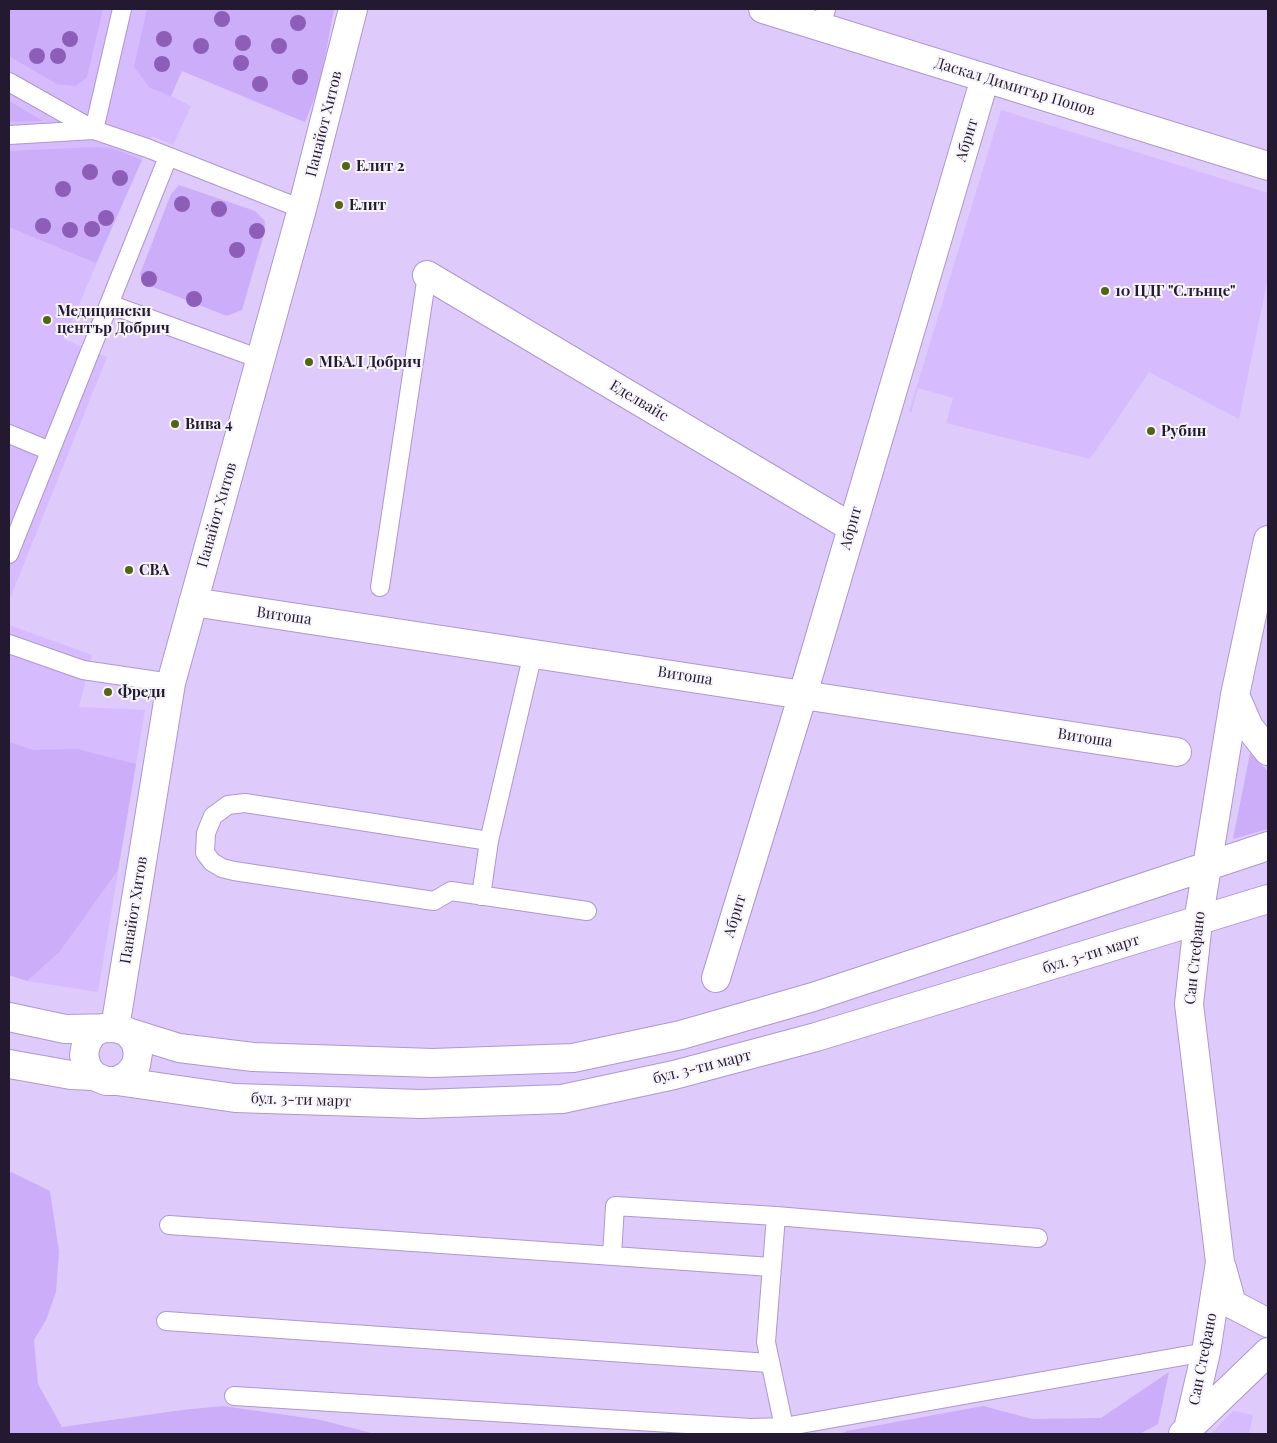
<!DOCTYPE html>
<html>
<head>
<meta charset="utf-8">
<style>
  body { margin:0 }
  #map { position:relative; width:1277px; height:1443px; overflow:hidden; background:#decbfc; font-family:"Playfair Display",serif }
  canvas { display:block }
  .frame { position:absolute; inset:0; border:10px solid #231930; pointer-events:none }
</style>
</head>
<body>
<div id="map">
<canvas width="1277" height="1443"></canvas>
<div class="frame"></div>
</div>
<script>
const ctx = document.querySelector('canvas').getContext('2d');
ctx.lineJoin = 'round';
function fill(path, color) { ctx.fillStyle = color; ctx.fill(path, 'evenodd'); }
const shape = rows => new Path2D(rows.map(r => 'M' + r).join(''));
function stroke(path, color, width, dash) { ctx.strokeStyle = color; ctx.lineWidth = width; ctx.lineCap = dash ? 'butt' : 'round'; ctx.setLineDash(dash || []); ctx.stroke(path); }
function drawText(font, color, halo, rows, align = 'center') {
  ctx.font = font + ' "Playfair Display",serif'; ctx.lineWidth = 4; ctx.setLineDash([]); ctx.textBaseline = 'middle'; ctx.strokeStyle = halo; ctx.fillStyle = color; for (const [text, x, y, turn = 0] of rows) {
    ctx.save(); ctx.translate(x, y); ctx.rotate((+turn || 0) * Math.PI / 180); ctx.textAlign = isNaN(turn) ? turn : align; if (halo) ctx.strokeText(text, 0, 0); ctx.fillText(text, 0, 0); ctx.restore();
  }
}
const built = shape([
  [9,9,334,9,305,122,182,71,171,96,191,106,173,145,152,136,64,339,107,357,9,601],
  [1001,110,1268,193,1268,277,1239,419,1149,372,1090,459,946,423,953,398,918,388,911,413,909,412],
  [9,625,92,655,79,707,145,710,98,992,27,981,9,975],
  [1233,1411,1253,1415,1249,1434,1211,1434]
]);
const green = shape([
  [9,9,103,9,87,77,76,86,57,84,9,56],
  [147,9,334,9,320,84,305,122,182,71,171,96,150,88,134,67],
  [9,101,43,121,9,122],
  [97,147,114,149,142,160,96,263,9,227,9,151],
  [179,185,255,211,265,221,265,231,242,310,227,316,143,283,140,274,171,194],
  [9,742,33,750,77,749,136,764,118,870,60,951,27,981,9,975],
  [1250,753,1268,771,1268,829,1233,839],
  [9,1171,50,1191,59,1252,56,1292,46,1320,34,1340,38,1384,62,1427,182,1410,223,1406,321,1420,375,1434,9,1434],
  [1169,1372,1158,1424,1140,1434,841,1434,847,1431,983,1406,1032,1419,1101,1418]
]);
const lane = shape([
  [821,27,826,9],
  [9,82,94,130,147,148,302,209],
  [9,135,94,130,122,9],
  [109,304,260,359],
  [9,434,50,451],
  [9,554,168,157],
  [380,587,427,275],
  [9,644,83,670,171,683],
  [533,653,489,841,245,803,228,805,213,816,206,833,205,853,212,862,222,868,234,871,434,901,451,891,587,911],
  [481,896,489,841],
  [169,1225,771,1267],
  [612,1255,615,1206,776,1216],
  [166,1321,769,1363],
  [234,1396,751,1428,784,1427,1206,1352],
  [784,1427,766,1342,776,1216,1038,1238]
]);
const street = shape([
  [763,9,1268,166],
  [427,275,851,527],
  [193,602,1177,752],
  [716,978,803,694,985,78],
  [115,1028,171,683,302,209,353,9],
  [1222,1268,1232,1304,1268,1323],
  [1188,1429,1268,1352],
  [1183,1434,1188,1429,1206,1352,1220,1262,1189,1004,1198,922]
]);
const secondary = shape([
  [1235,695,1249,727,1268,751],
  [1198,922,1235,695,1268,540],
  [9,1017,65,1029,115,1028,179,1048,253,1057,433,1063,573,1058,681,1035,813,997,1268,846],
  [102,1028,92,1034,86,1044,84,1055,87,1067,94,1076,106,1081,117,1081,128,1075,136,1065,138,1053,135,1041,126,1031],
  [9,1064,71,1075,94,1076],
  [117,1081,235,1098,421,1104,562,1099,674,1075,816,1037,1268,899]
]);
const trees = [
  [222,19],
  [298,23],
  [70,39],
  [164,39],
  [243,43],
  [201,46],
  [279,46],
  [37,56],
  [58,56],
  [241,63],
  [162,64],
  [300,77],
  [260,84],
  [90,172],
  [120,178],
  [63,189],
  [182,204],
  [219,209],
  [106,218],
  [43,226],
  [92,229],
  [70,230],
  [257,231],
  [237,250],
  [149,279],
  [194,299]
];
const markers = [
  [346,166,5,"#526510"],
  [339,205,5,"#526510"],
  [1105,291,5,"#526510"],
  [47,320,5,"#526510"],
  [309,362,5,"#526510"],
  [175,424,5,"#526510"],
  [1151,431,5,"#526510"],
  [129,570,5,"#526510"],
  [108,692,5,"#526510"]
];
const streetNames = [
  ["Даскал Димитър Попов",1015,87,17],
  ["Панайот Хитов",324,124,-76],
  ["Абрит",967,140,-73],
  ["Еделвайс",639,401,31],
  ["Панайот Хитов",217,515,-74],
  ["Абрит",851,528,-74],
  ["Витоша",284,616,8],
  ["Витоша",685,676,9],
  ["Витоша",1085,738,9],
  ["Панайот Хитов",134,910,-81],
  ["Абрит",735,916,-73],
  ["бул. 3-ти март",1091,954,-17],
  ["Сан Стефано",1195,958,-84],
  ["бул. 3-ти март",702,1067,-14],
  ["бул. 3-ти март",301,1100,2],
  ["Сан Стефано",1203,1359,-79]
];
const poiNames = [
  ["Елит 2",356,166],
  ["Елит",349,205],
  ["10 ЦДГ \"Слънце\"",1115,291],
  ["Медицински",57,311],
  ["център Добрич",57,328],
  ["МБАЛ Добрич",319,362],
  ["Вива 4",185,424],
  ["Рубин",1161,431],
  ["CBA",139,570],
  ["Фреди",118,692]
];
fill(built, '#d6bbff');
fill(green, '#cbadf9');
stroke(lane, '#ad97d1', 20);
stroke(street, '#ad97d1', 30);
stroke(secondary, '#ad97d1', 30);
stroke(lane, '#fff', 18);
stroke(street, '#fff', 28);
stroke(secondary, '#fff', 28);
ctx.fillStyle = '#8d5eb8';
for (const [x, y] of trees) { ctx.beginPath(); ctx.arc(x, y, 8, 0, 2 * Math.PI); ctx.fill(); }
for (const [x, y, r, color] of markers) { const dot = new Path2D(); dot.arc(x, y, r, 0, 2 * Math.PI); ctx.fillStyle = color; ctx.fill(dot); stroke(dot, '#f7f5fb', 2); }
drawText('15px', '#231930', '#f7f5fb', streetNames);
drawText('bold 15px', '#231930', '#f7f5fb', poiNames, 'left');
</script>
</body>
</html>
